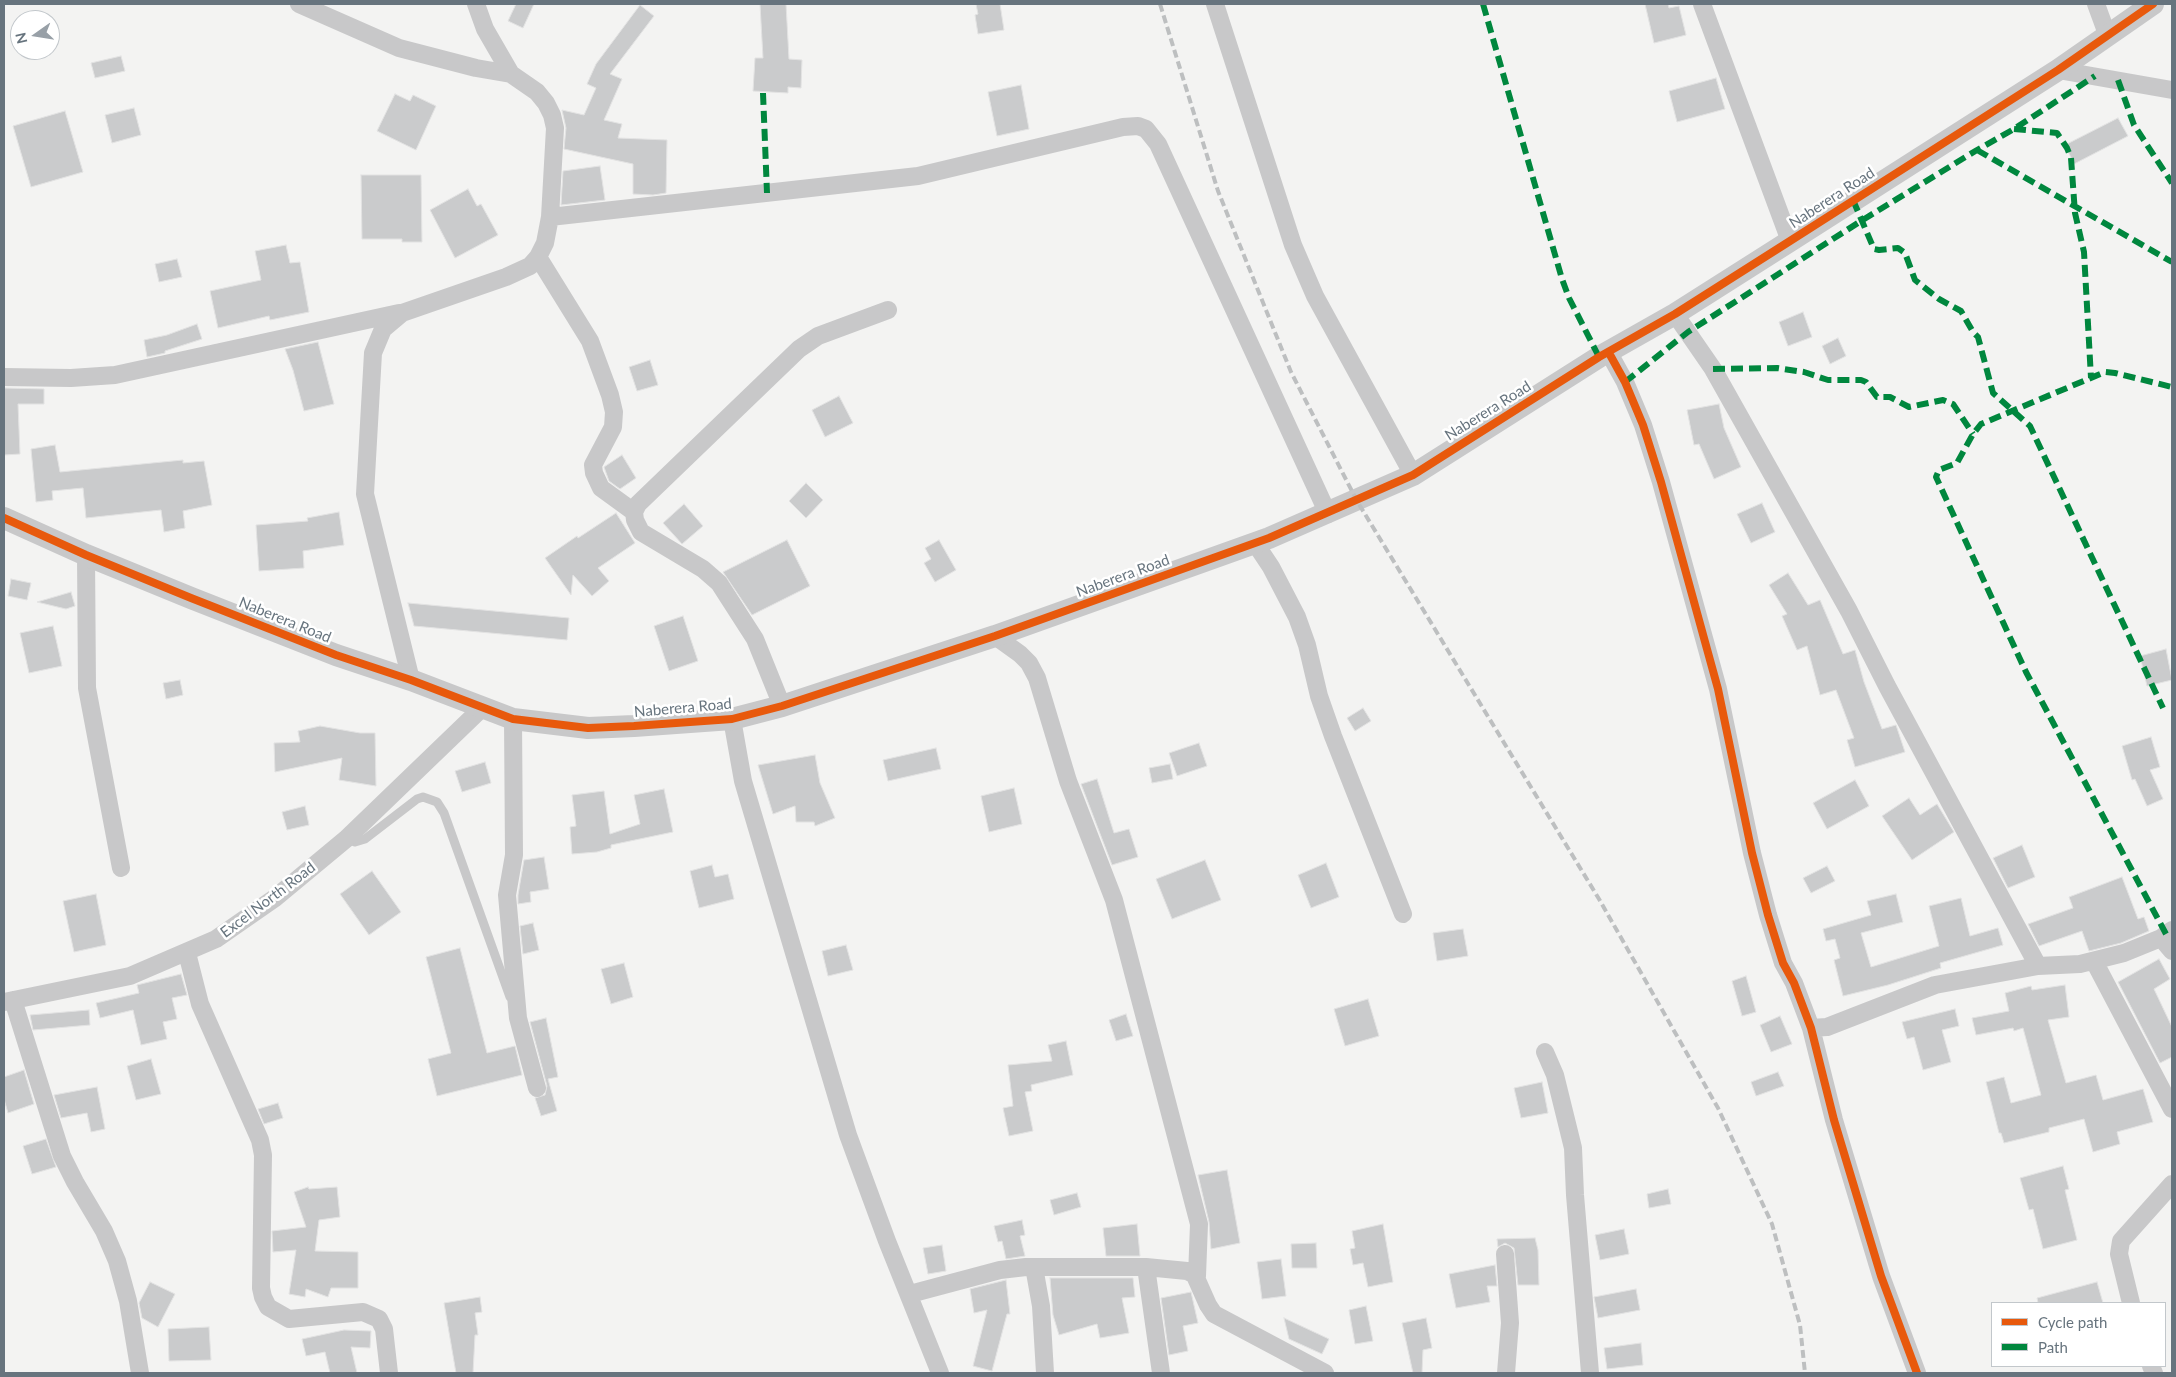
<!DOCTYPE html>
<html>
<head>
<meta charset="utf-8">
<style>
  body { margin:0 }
  #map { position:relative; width:2176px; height:1377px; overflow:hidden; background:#f3f3f2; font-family:Lato,sans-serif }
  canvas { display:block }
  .frame { position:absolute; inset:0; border:5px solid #67747e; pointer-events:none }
  .legend { position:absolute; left:1991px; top:1302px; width:175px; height:65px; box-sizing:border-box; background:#fff; border:1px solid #c2c7cb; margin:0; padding:6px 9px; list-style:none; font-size:15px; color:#67747e }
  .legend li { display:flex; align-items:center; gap:10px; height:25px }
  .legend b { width:25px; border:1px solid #c2c7cb }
  .north { position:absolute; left:10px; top:10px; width:50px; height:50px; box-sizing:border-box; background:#fff; border:1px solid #c2c7cb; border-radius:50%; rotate:257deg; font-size:14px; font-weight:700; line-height:20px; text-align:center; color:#67747e }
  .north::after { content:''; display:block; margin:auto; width:18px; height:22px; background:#98a0a7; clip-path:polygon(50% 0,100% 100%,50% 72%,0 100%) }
</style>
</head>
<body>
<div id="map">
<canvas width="2176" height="1377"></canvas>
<div class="frame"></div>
<ul class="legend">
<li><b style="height:6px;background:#e8590c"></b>Cycle path</li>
<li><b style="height:6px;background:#00873e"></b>Path</li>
</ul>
<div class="north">N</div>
</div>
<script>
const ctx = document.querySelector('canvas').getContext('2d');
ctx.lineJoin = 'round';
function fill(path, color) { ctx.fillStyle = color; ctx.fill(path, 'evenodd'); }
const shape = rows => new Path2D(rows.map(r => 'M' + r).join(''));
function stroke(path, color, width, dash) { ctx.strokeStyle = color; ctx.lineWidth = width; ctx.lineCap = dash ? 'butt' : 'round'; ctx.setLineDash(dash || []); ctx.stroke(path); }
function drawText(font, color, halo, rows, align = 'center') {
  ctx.font = font + ' Lato,sans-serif'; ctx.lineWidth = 5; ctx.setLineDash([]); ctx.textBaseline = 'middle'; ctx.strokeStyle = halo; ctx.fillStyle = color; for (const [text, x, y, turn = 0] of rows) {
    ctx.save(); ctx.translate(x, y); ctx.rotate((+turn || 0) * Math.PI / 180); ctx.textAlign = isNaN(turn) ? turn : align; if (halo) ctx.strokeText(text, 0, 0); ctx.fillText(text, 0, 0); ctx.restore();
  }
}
const building = shape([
  [516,4,534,4,523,28,508,21,516,4],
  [760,4,786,4,789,59,802,60,801,88,788,87,788,93,753,91,755,58,763,58,760,4],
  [976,4,1000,4,1004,30,978,34,975,15,978,14,976,4],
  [1645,4,1668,4,1669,8,1679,6,1686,35,1654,43,1645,4],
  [640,5,654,16,610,74,622,79,604,120,622,124,618,138,667,140,666,193,653,195,633,194,633,164,564,149,566,128,562,110,584,115,596,88,587,84,596,64,640,5],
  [121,56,125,71,95,78,91,63,121,56],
  [1716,78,1725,109,1677,122,1669,91,1716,78],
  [1021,85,1029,129,997,136,988,92,1021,85],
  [395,94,410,101,413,95,436,106,416,150,377,131,395,94],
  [134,108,141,135,112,143,105,115,134,108],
  [65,111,83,172,31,187,13,126,65,111],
  [2118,118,2128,136,2074,164,2065,145,2118,118],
  [600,166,605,200,561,205,563,171,600,166],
  [361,175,421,175,422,242,402,242,402,239,362,239,361,175],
  [468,189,477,206,481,204,498,235,455,258,430,210,468,189],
  [286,245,290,263,300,262,309,312,270,320,269,316,218,328,210,291,261,280,255,251,286,245],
  [177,259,182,277,159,282,155,264,177,259],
  [1803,312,1812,337,1788,346,1779,322,1803,312],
  [197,324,202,339,165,351,165,353,147,357,144,340,167,335,197,324],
  [1838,338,1846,356,1830,364,1822,346,1838,338],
  [318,342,334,404,304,411,293,370,285,349,318,342],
  [650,360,658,385,637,391,629,367,650,360],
  [4,388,44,389,44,404,18,404,20,454,4,455,4,388],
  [839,396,853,423,825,437,812,410,839,396],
  [1719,404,1724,428,1741,467,1714,479,1699,444,1694,445,1687,410,1719,404],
  [55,445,60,472,183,460,183,463,204,461,212,505,183,511,185,528,164,532,161,510,86,518,83,488,52,491,53,500,36,502,31,449,55,445],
  [622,455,636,478,620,489,609,481,604,467,622,455],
  [806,483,823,500,806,518,789,501,806,483],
  [1762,503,1775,532,1751,543,1737,514,1762,503],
  [684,504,703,526,682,544,663,523,684,504],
  [339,512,344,545,303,551,304,568,259,571,256,525,308,521,307,518,339,512],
  [616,513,635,543,598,568,609,581,592,596,573,575,571,595,545,558,577,536,578,538,616,513],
  [787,540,810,586,752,615,723,572,787,540],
  [939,540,956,570,935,582,924,563,931,559,925,548,939,540],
  [1788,573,1808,605,1820,600,1843,654,1855,650,1864,682,1882,729,1896,725,1905,752,1855,767,1847,740,1854,738,1836,690,1820,695,1807,646,1797,650,1782,616,1787,614,1769,585,1788,573],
  [11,579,31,583,27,600,8,596,11,579],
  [71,592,75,606,66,609,37,602,71,592],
  [408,603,569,618,567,640,414,626,408,603],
  [683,616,698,661,669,671,654,626,683,616],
  [53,626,62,666,29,673,20,633,53,626],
  [2166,649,2172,680,2147,686,2140,656,2166,649],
  [180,680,183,695,166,699,163,683,180,680],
  [1363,708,1371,721,1355,731,1347,718,1363,708],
  [320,726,360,733,375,733,376,786,339,780,342,758,275,772,274,743,300,742,298,731,320,726],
  [2151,737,2160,767,2150,770,2163,799,2147,806,2135,779,2132,780,2122,746,2151,737],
  [1199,743,1207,766,1177,776,1169,753,1199,743],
  [936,748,941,769,888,781,883,760,936,748],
  [815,755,820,783,835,818,815,826,814,822,796,822,795,806,773,814,758,765,815,755],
  [485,762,491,783,462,792,455,771,485,762],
  [1170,764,1173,779,1152,783,1149,768,1170,764],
  [1097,779,1114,833,1129,829,1138,857,1112,865,1081,784,1097,779],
  [1855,780,1869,806,1827,829,1813,803,1855,780],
  [1014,788,1022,824,989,832,981,796,1014,788],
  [664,789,673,832,611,845,611,848,597,852,572,854,570,827,576,826,572,795,604,791,610,834,640,824,634,795,664,789],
  [1909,798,1920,815,1937,804,1954,832,1912,860,1882,816,1909,798],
  [305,806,309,825,287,830,282,812,305,806],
  [2022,845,2035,877,2008,888,1993,858,2022,845],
  [544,857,549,889,530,892,531,902,518,904,518,895,524,860,544,857],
  [1205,860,1221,900,1172,919,1156,879,1205,860],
  [1326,863,1339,897,1311,908,1298,875,1326,863],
  [712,865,715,877,728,874,734,899,699,908,690,871,712,865],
  [1827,866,1835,881,1811,893,1803,878,1827,866],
  [372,871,401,912,369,935,340,894,372,871],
  [2122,877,2138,919,2144,917,2149,931,2121,943,2089,951,2082,931,2039,946,2028,924,2073,908,2069,897,2122,877],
  [96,894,106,945,74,952,63,901,96,894],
  [1896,894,1903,922,1861,933,1871,967,1939,946,1929,906,1961,898,1970,936,1998,928,2003,945,1940,963,1941,968,1888,985,1843,996,1834,960,1840,958,1835,939,1826,941,1823,929,1871,915,1867,901,1896,894],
  [533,923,539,950,523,954,520,926,533,923],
  [1463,929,1468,956,1437,961,1433,933,1463,929],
  [846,945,853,970,828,976,822,951,846,945],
  [460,948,487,1053,515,1046,522,1075,437,1096,428,1059,451,1053,426,957,460,948],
  [2159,959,2170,979,2154,989,2172,1027,2172,1057,2160,1063,2118,982,2159,959],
  [624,963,633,997,611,1004,601,969,624,963],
  [181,974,187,995,172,998,177,1019,163,1022,167,1039,141,1045,133,1010,100,1018,96,1003,139,993,137,985,181,974],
  [1746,976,1756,1012,1742,1016,1732,981,1746,976],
  [2065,985,2069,1017,2048,1020,2066,1083,2096,1075,2103,1100,2143,1089,2153,1122,2117,1132,2120,1144,2093,1152,2084,1119,2049,1128,2049,1132,2004,1143,2001,1133,1999,1133,1986,1082,2004,1077,2011,1103,2041,1095,2023,1028,2014,1031,2013,1028,1976,1035,1972,1018,2009,1011,2005,993,2031,986,2032,990,2065,985],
  [1368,999,1379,1036,1345,1046,1334,1009,1368,999],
  [1955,1009,1959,1026,1942,1030,1951,1062,1923,1070,1914,1037,1907,1039,1902,1022,1955,1009],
  [89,1010,90,1025,33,1030,30,1015,89,1010],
  [1126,1014,1133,1036,1116,1041,1109,1020,1126,1014],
  [1780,1016,1792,1044,1771,1052,1760,1025,1780,1016],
  [546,1018,558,1077,548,1079,557,1111,541,1116,535,1098,545,1095,547,1086,530,1022,546,1018],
  [1066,1041,1073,1075,1031,1085,1032,1091,1025,1092,1033,1131,1009,1136,1003,1108,1013,1106,1008,1065,1052,1061,1048,1045,1066,1041],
  [151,1059,161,1094,136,1100,127,1066,151,1059],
  [24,1070,34,1104,8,1113,4,1099,4,1077,24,1070],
  [1778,1072,1784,1086,1756,1096,1751,1082,1778,1072],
  [1542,1082,1548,1113,1521,1118,1514,1088,1542,1082],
  [97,1087,105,1129,91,1132,87,1113,61,1118,54,1095,97,1087],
  [278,1103,283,1118,264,1124,258,1109,278,1103],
  [46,1139,56,1167,32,1174,23,1146,46,1139],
  [2063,1166,2069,1189,2065,1190,2077,1240,2043,1249,2033,1209,2029,1210,2020,1178,2063,1166],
  [1227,1170,1240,1243,1211,1249,1209,1222,1198,1175,1227,1170],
  [308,1187,309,1189,337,1187,340,1217,319,1220,315,1251,358,1252,358,1288,331,1288,328,1297,306,1289,305,1297,289,1294,296,1250,273,1252,272,1231,306,1227,294,1192,308,1187],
  [1668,1189,1671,1204,1649,1208,1647,1194,1668,1189],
  [1077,1193,1081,1207,1054,1215,1050,1200,1077,1193],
  [1022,1220,1025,1235,1020,1236,1025,1256,1006,1259,1002,1241,998,1242,994,1226,1022,1220],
  [1137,1224,1140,1256,1106,1256,1103,1228,1137,1224],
  [1383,1224,1393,1282,1368,1287,1363,1263,1353,1265,1350,1249,1355,1248,1352,1231,1383,1224],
  [1624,1229,1629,1254,1600,1260,1595,1235,1624,1229],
  [1535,1238,1538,1250,1539,1285,1518,1285,1514,1248,1505,1243,1498,1247,1497,1239,1535,1238],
  [1316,1243,1317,1268,1292,1268,1291,1244,1316,1243],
  [942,1245,946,1271,928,1274,923,1248,942,1245],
  [1281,1259,1286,1296,1262,1299,1257,1262,1281,1259],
  [1495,1265,1497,1286,1487,1286,1490,1302,1456,1308,1449,1274,1495,1265],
  [1050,1278,1133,1278,1135,1297,1122,1298,1129,1333,1100,1338,1097,1324,1059,1335,1053,1315,1050,1278],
  [1006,1280,1010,1314,1007,1314,992,1371,973,1366,987,1310,974,1313,970,1289,1006,1280],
  [150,1282,175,1294,158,1327,142,1318,139,1303,150,1282],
  [2097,1282,2103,1303,2038,1303,2037,1298,2097,1282],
  [1636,1289,1640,1310,1598,1318,1594,1297,1636,1289],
  [1191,1292,1198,1323,1183,1326,1188,1351,1169,1355,1161,1298,1191,1292],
  [480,1297,482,1312,475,1313,478,1335,475,1335,473,1373,456,1373,444,1303,480,1297],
  [1366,1306,1373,1341,1355,1344,1349,1310,1366,1306],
  [1284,1318,1329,1339,1322,1354,1289,1339,1284,1318],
  [1426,1318,1432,1348,1423,1350,1422,1373,1413,1373,1402,1323,1426,1318],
  [209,1327,211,1360,169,1361,168,1329,209,1327],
  [344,1330,371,1331,370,1348,351,1347,357,1373,330,1373,325,1352,306,1356,302,1339,344,1330],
  [1641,1343,1643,1365,1607,1369,1604,1348,1641,1343]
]);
const service = shape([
  [347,839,355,842,365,839,417,799,423,797,437,802,444,813,510,997]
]);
const minor = shape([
  [299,4,399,48,476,68,511,74],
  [1215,4,1293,245,1315,296,1413,475],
  [1702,4,1790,241],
  [2096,4,2107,34],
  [2058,70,2172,90],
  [550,217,918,176,1123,127,1138,126,1146,129,1158,144,1328,514],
  [538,257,590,341,610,395,614,412,613,427,593,465,594,473,601,488,634,512],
  [1675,314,1713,369,1849,611,1887,686,2038,966],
  [1609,353,1625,382,1643,425,1661,482,1718,689,1752,853,1768,915,1783,963,1794,983,1811,1028,1834,1120,1881,1276,1917,1373],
  [4,377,71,378,115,375,399,313],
  [1255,543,1271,567,1297,617,1307,645,1319,696,1333,736,1403,914],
  [86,555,87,688,121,868],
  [995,636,1020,654,1029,663,1037,678,1068,781,1114,900,1199,1224,1197,1276],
  [411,680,365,494,373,353,383,329,402,313,506,277,530,266,538,257,545,243,550,217,555,128,552,115,546,103,537,92,511,74,485,29,476,4],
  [782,706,755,639,719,583,703,569,641,532,635,520,634,512,638,504,799,349,818,336,888,310],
  [513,719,514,855,507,895,518,1018,537,1088],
  [732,719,743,781,848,1135,887,1241,940,1373],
  [2161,938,2172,951],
  [187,953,200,1004,260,1140,263,1155,261,1288,263,1297,268,1307,289,1319,363,1312,379,1319,384,1329,389,1373],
  [2094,961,2172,1109],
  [13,1000,62,1156,75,1182,104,1231,117,1261,128,1301,140,1373],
  [4,1002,130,976,216,939,275,898,346,839,482,708],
  [1811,1028,1827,1027,1935,985,2038,966,2080,964,2124,953,2161,938,2172,930],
  [1545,1052,1555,1075,1573,1148,1575,1195,1590,1373],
  [1505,1254,1510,1323,1506,1373],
  [1034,1267,1041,1306,1045,1373],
  [1146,1267,1161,1373],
  [910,1294,1000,1270,1026,1267,1146,1267,1187,1271,1197,1276,1196,1278,1208,1305,1214,1314,1325,1373],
  [2131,1303,2119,1254,2121,1241,2172,1184],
  [2151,1366,2154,1373]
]);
const tertiary = shape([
  [4,518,86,555,191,598,336,655,411,680,513,719,588,728,634,726,732,719,782,706,995,636,1269,538,1413,475,1599,357,1675,314,1790,241,2058,70,2153,4]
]);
const rail = shape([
  [1160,4,1218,191,1291,372,1357,501,1599,899,1718,1108,1772,1224,1800,1325,1805,1373]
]);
const quiet = shape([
  [1483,4,1562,279,1569,298,1599,357],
  [2118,80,2134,125,2172,183],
  [763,93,767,193],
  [2014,129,2057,133,2067,148,2071,158,2075,213,2084,252,2091,378],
  [1977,150,2172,262],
  [1853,200,1874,249,1879,250,1898,248,1905,253,1915,280,1939,299,1961,311,1973,332,1978,337,1993,393,2030,426,2163,708],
  [1713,369,1777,368,1804,372,1828,380,1861,380,1866,382,1877,397,1890,397,1909,407,1943,400,1953,404,1973,434],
  [1625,382,1688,332,1861,221,1977,150,2014,129,2095,76],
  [2166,934,2026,672,1936,477,1939,470,1957,463,1973,434,1981,424,2105,372,2115,373,2172,387]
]);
const cycleway = shape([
  [1609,353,1625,382,1643,425,1661,482,1718,689,1752,853,1768,915,1783,963,1794,983,1811,1028,1834,1120,1881,1276,1917,1373],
  [4,518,86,555,191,598,336,655,411,680,513,719,588,728,634,726,732,719,782,706,995,636,1269,538,1413,475,1599,357,1675,314,1790,241,2058,70,2153,4]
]);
const streetNames = [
  ["Naberera Road",1832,198,-33],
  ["Naberera Road",1488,411,-32],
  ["Naberera Road",1123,576,-20],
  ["Naberera Road",285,620,22],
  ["Naberera Road",683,708,-5],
  ["Excel North Road",268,900,-37]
];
fill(building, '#cacbcc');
stroke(building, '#e2e2e2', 1);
stroke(service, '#c8c8c9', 9);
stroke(minor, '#c8c8c9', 18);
stroke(tertiary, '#c8c8c9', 22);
stroke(rail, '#bdbfc0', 4, [8, 4]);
stroke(quiet, '#00873e', 6, [12, 6]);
stroke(cycleway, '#e8590c', 8);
drawText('15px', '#67747e', '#fff', streetNames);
</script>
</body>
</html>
